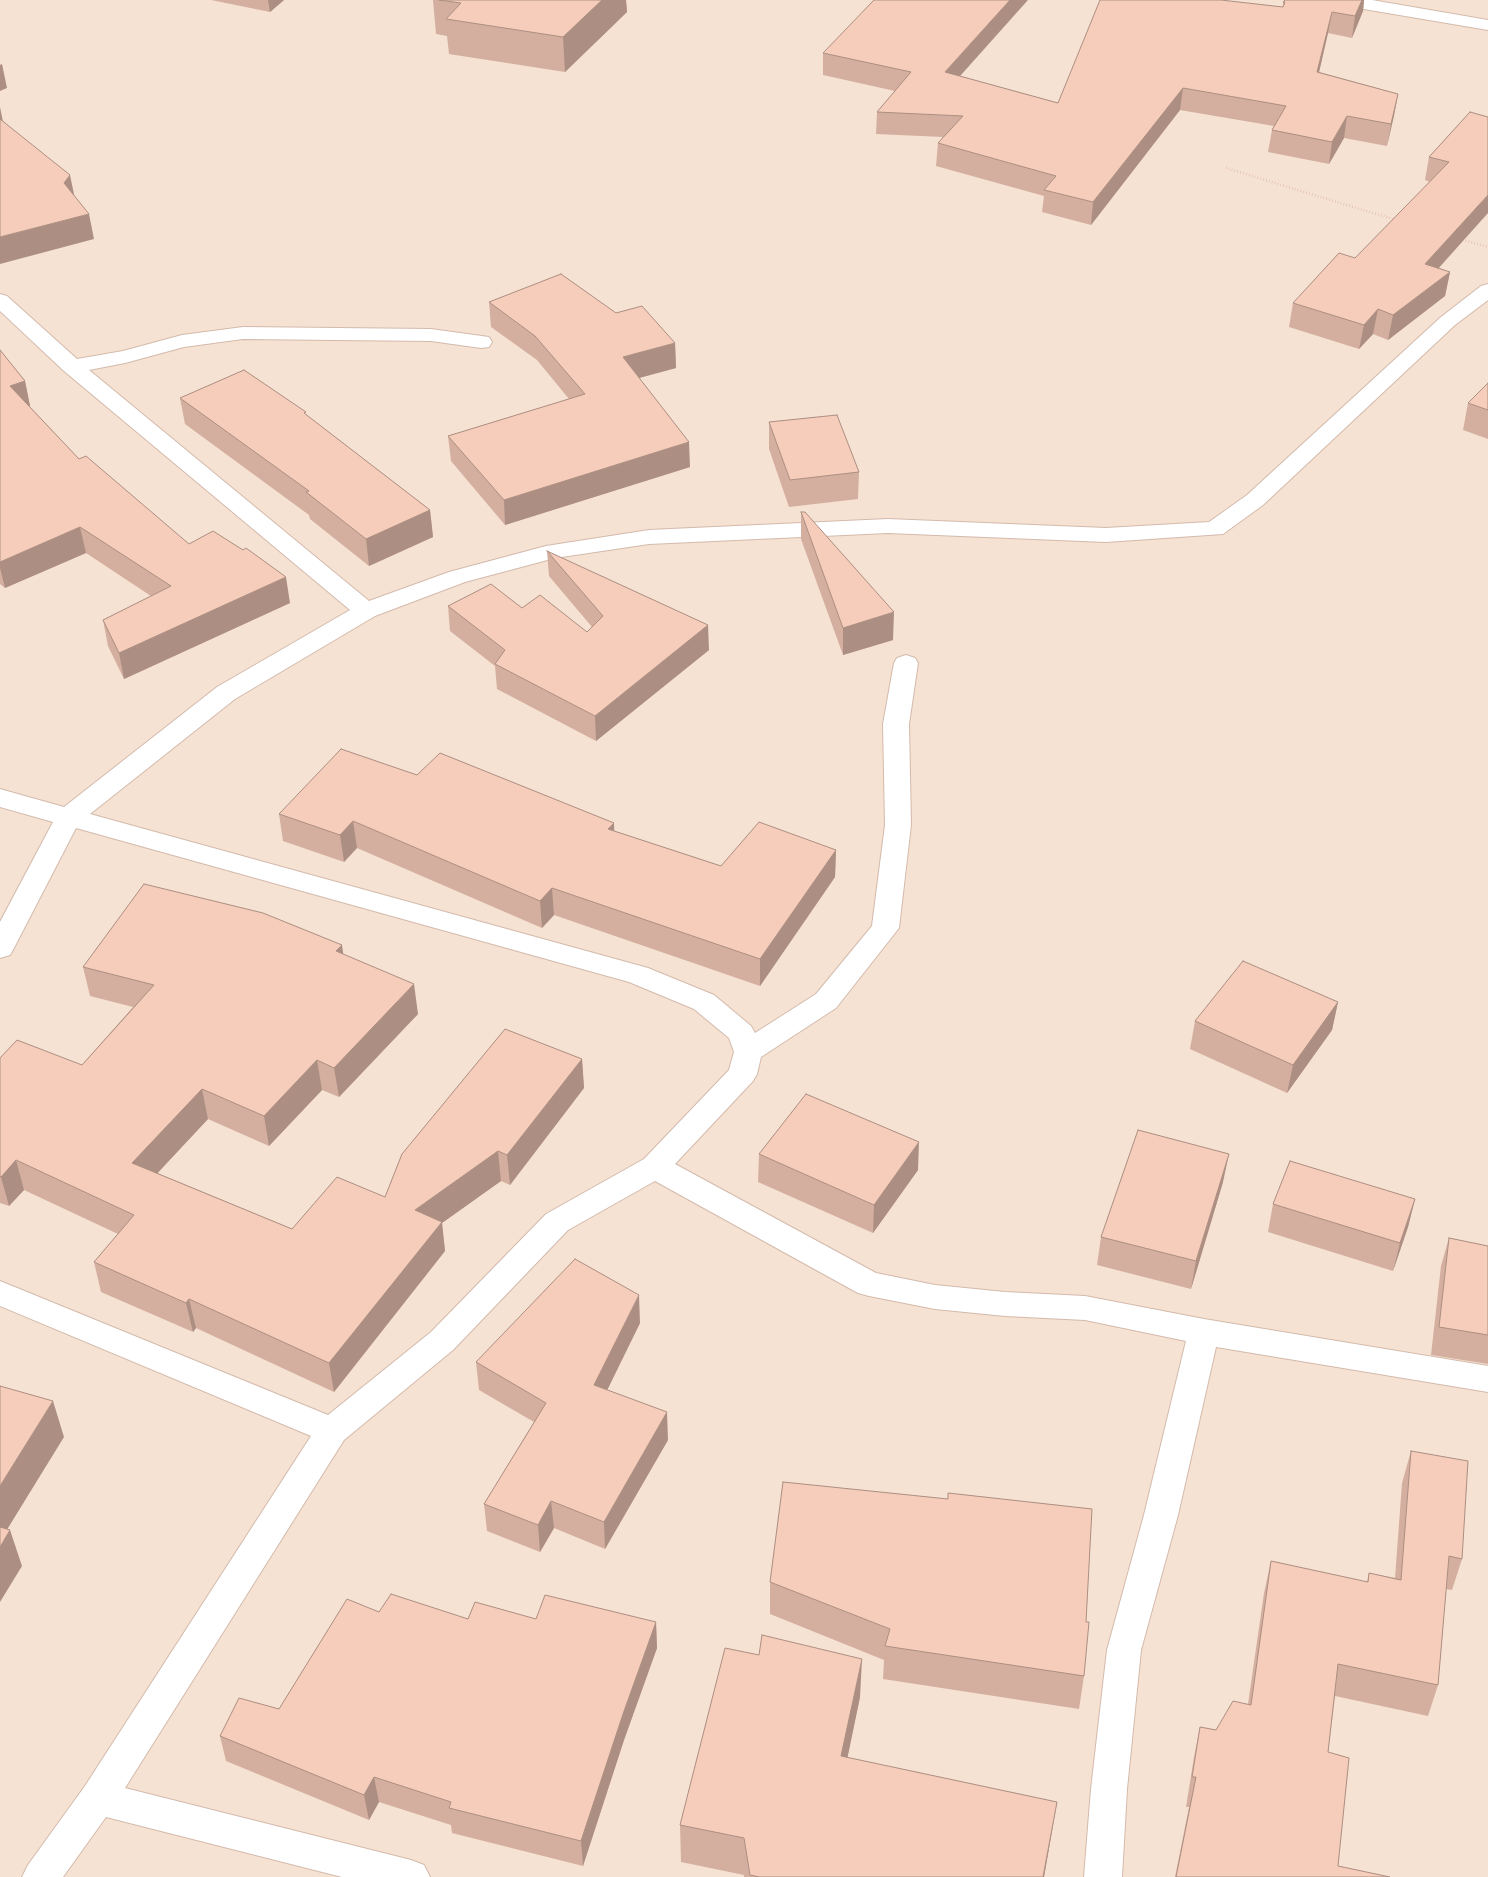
<!DOCTYPE html>
<html>
<head>
<meta charset="utf-8">
<style>
  body { margin:0 }
  canvas { display:block; background:#fef2e4 }
</style>
</head>
<body>
<canvas width="1488" height="1877"></canvas>
<script>
const ctx = document.querySelector('canvas').getContext('2d');
ctx.lineJoin = 'round';
function fill(path, color) { ctx.fillStyle = color; ctx.fill(path, 'evenodd'); }
const shape = rows => new Path2D(rows.map(r => 'M' + r).join(''));
function stroke(path, color, width, dash) { ctx.strokeStyle = color; ctx.lineWidth = width; ctx.lineCap = dash ? 'butt' : 'round'; ctx.setLineDash(dash || []); ctx.stroke(path); }
const residential = shape([
  [0,0,1488,0,1488,1877,0,1877]
]);
const path = shape([
  [1226,168,1396,220],
  [1460,239,1488,247]
]);
const minor = shape([
  [1331,0,1372,0,1488,20,1488,30,1340,5,1334,4,1331,0],
  [1488,284,1488,300,1455,325,1263,505,1223,534,1106,542,888,533,649,544,555,558,465,582,375,616,235,699,90,814,648,968,714,995,751,1026,755,1033,816,994,872,926,885,825,883,724,894,663,897,658,906,655,915,658,918,663,909,724,911,825,899,928,836,1008,761,1057,757,1074,753,1081,675,1164,876,1273,935,1285,1005,1292,1085,1296,1204,1319,1488,1366,1488,1392,1216,1347,1178,1515,1141,1650,1127,1789,1122,1877,1084,1877,1091,1789,1107,1650,1144,1515,1186,1341,1085,1320,1005,1316,935,1309,869,1296,858,1293,655,1181,568,1230,453,1350,344,1440,125,1788,411,1860,424,1865,430,1877,342,1877,106,1817,63,1877,22,1877,28,1865,85,1786,311,1436,0,1306,0,1281,328,1415,431,1332,546,1214,644,1159,729,1070,734,1052,729,1038,694,1009,629,982,76,828,14,948,10,955,0,958,0,922,53,822,0,807,0,789,64,807,217,687,350,610,64,371,0,311,0,294,7,296,77,359,123,351,182,335,243,327,431,329,489,337,492,342,489,347,481,348,431,341,243,339,184,347,125,363,89,370,369,601,449,572,546,546,649,530,888,519,1106,528,1209,522,1247,495,1441,317,1481,286,1488,284]
]);
const wall = shape([
  [211,0,284,0,270,12],
  [433,0,626,0,627,12,565,72,449,54,447,36,436,34],
  [1285,0,1364,0,1363,11,1352,38,1328,33,1319,72,1398,94,1387,146,1344,138,1329,164,1268,152,1272,130,1274,126,1180,110,1091,225,1042,212,1044,196,936,166,938,143,943,137,876,134,877,112,895,91,823,75,823,53,960,76,1058,103,1283,7,1283,2],
  [1470,112,1439,268,1450,272,1445,296,1388,340,1373,334,1359,349,1289,327,1293,303,1355,258,1430,182,1425,180,1429,157],
  [489,302,616,313,675,343,676,368,639,378,690,467,505,525,451,461,448,436,569,399,537,360,491,327],
  [0,350,25,381,30,406,29,406,79,459,189,544,290,603,124,679,108,646,103,620,151,596,86,553,5,588,0,584],
  [1488,383,1488,439,1463,430,1468,403],
  [180,398,306,415,430,510,433,537,369,566,310,519,309,515,185,424],
  [769,422,859,472,858,499,789,507,769,449],
  [801,512,893,640,843,655,801,539],
  [547,551,709,650,596,741,497,689,495,666,450,631,448,606,522,608,587,632,592,627,549,576],
  [417,775,614,823,614,831,721,866,836,850,835,877,760,986,554,915,542,928,357,848,344,862,283,841,279,814],
  [343,954,418,1014,339,1097,322,1090,269,1146,208,1119,157,1173,292,1229,385,1197,582,1059,584,1088,510,1185,501,1181,442,1223,445,1251,334,1392,196,1328,193,1332,101,1292,94,1262,118,1234,24,1190,9,1206,0,1203,0,1058,82,1065,133,1007,90,996,83,967],
  [1338,1002,1332,1030,1287,1093,1190,1049,1195,1021],
  [759,1154,918,1170,873,1233,758,1182],
  [1223,1182,1191,1289,1097,1265,1101,1237],
  [1415,1199,1408,1227,1393,1271,1268,1232,1273,1204],
  [1449,1238,1488,1246,1488,1364,1431,1355,1441,1266],
  [640,1323,607,1390,668,1440,605,1549,554,1528,540,1552,487,1531,484,1504,534,1422,479,1390,476,1362],
  [1411,1451,1462,1559,1452,1590,1446,1589,1438,1685,1428,1716,1335,1696,1328,1752,1338,1866,1390,1877,1175,1877,1189,1807,1186,1807,1194,1757,1200,1727,1216,1730,1248,1704,1264,1593,1271,1561,1367,1582,1369,1573,1395,1578,1402,1483],
  [770,1582,1084,1676,1079,1709,883,1679,884,1660,770,1614],
  [379,1612,468,1619,536,1619,656,1622,657,1648,624,1740,583,1866,452,1833,451,1825,379,1802,369,1820,226,1761,220,1736,279,1709],
  [860,1697,847,1758,1057,1802,1044,1877,744,1877,744,1875,681,1862,680,1825]
]);
const shadedWall = shape([
  [268,0,284,0,270,12],
  [602,0,626,0,627,12,565,72,563,37],
  [1010,0,1028,0,944,94,945,72],
  [1362,0,1364,0,1363,11,1352,38,1355,16],
  [1332,12,1328,33,1314,94,1317,72],
  [2,64,7,88,0,91,0,65],
  [1183,88,1180,110,1091,225,1093,202],
  [1398,94,1394,116,1387,146,1391,124],
  [0,107,3,122,0,123],
  [1347,116,1344,138,1329,164,1332,142],
  [70,175,75,199,64,183],
  [1488,195,1488,213,1420,289,1425,264],
  [89,214,94,239,0,264,0,237],
  [1450,272,1445,296,1388,340,1393,315],
  [1378,309,1373,334,1359,349,1364,325],
  [675,343,676,368,624,382,623,357],
  [25,381,30,406,16,412,10,386],
  [689,442,690,467,505,525,504,500],
  [430,510,433,537,369,566,366,539],
  [80,527,86,553,5,588,0,568,0,562],
  [286,577,290,603,124,679,119,653],
  [894,612,893,640,843,655,843,628],
  [708,625,709,650,596,741,595,716],
  [353,821,357,848,344,862,340,835],
  [614,823,615,850,608,829],
  [836,850,835,877,760,986,760,959],
  [552,888,554,915,542,928,540,901],
  [342,945,346,974,336,951],
  [414,984,418,1014,339,1097,334,1068],
  [1338,1002,1332,1030,1287,1093,1293,1065],
  [582,1059,584,1088,510,1185,507,1155],
  [317,1060,322,1090,269,1146,264,1116],
  [202,1089,208,1119,139,1193,132,1163],
  [919,1142,918,1170,873,1233,874,1205],
  [498,1151,501,1181,442,1223,445,1251,334,1392,329,1363,415,1210],
  [1229,1154,1223,1182,1191,1289,1196,1261],
  [16,1160,24,1190,9,1206,1,1177],
  [1415,1199,1408,1227,1393,1271,1400,1243],
  [639,1295,640,1323,596,1413,594,1385],
  [189,1299,196,1328,193,1332,186,1303],
  [53,1401,64,1437,0,1541,0,1486],
  [667,1412,668,1440,605,1549,604,1522],
  [551,1501,554,1528,540,1552,538,1525],
  [10,1530,22,1566,0,1602,0,1547],
  [656,1622,657,1648,624,1740,583,1866,581,1841,623,1714],
  [862,1659,860,1697,840,1794,841,1756],
  [374,1777,379,1802,369,1820,364,1795],
  [1057,1802,1044,1877,1043,1877]
]);
const building = shape([
  [439,0,602,0,563,37,446,19,461,3,439,0],
  [874,0,1010,0,945,72,1058,103,1100,0,1221,0,1283,7,1285,2,1283,2,1285,0,1362,0,1355,16,1332,12,1317,72,1398,94,1391,124,1347,116,1332,142,1272,130,1286,106,1183,88,1093,202,1044,190,1056,176,938,143,963,116,877,112,911,72,823,53,874,0],
  [1470,112,1488,117,1488,195,1425,264,1450,272,1393,315,1378,309,1364,325,1293,303,1339,253,1355,258,1449,162,1429,157,1470,112],
  [0,119,70,175,64,183,89,214,0,237,0,119],
  [561,274,616,313,642,306,675,343,623,357,689,442,504,500,448,436,585,394,535,336,489,302,561,274],
  [0,350,25,381,10,386,79,459,86,456,189,544,213,531,243,550,246,548,286,577,119,653,103,620,171,586,80,527,0,562,0,350],
  [244,370,306,412,304,413,430,510,366,539,306,492,309,491,180,398,244,370],
  [1488,383,1488,410,1468,403,1488,383],
  [837,415,859,472,790,480,769,422,837,415],
  [801,512,805,512,894,612,843,628,801,512],
  [547,551,708,625,595,716,495,664,505,650,448,606,491,584,522,608,540,595,587,632,603,616,547,551],
  [341,749,417,775,440,753,614,823,608,829,721,866,759,822,836,850,760,959,552,888,540,901,353,821,340,835,279,814,341,749],
  [144,884,263,913,342,945,336,951,414,984,334,1068,317,1060,264,1116,202,1089,132,1163,292,1229,337,1177,385,1197,402,1154,505,1029,582,1059,507,1155,498,1151,415,1210,442,1222,329,1363,189,1299,186,1303,94,1262,134,1215,16,1160,1,1177,0,1176,0,1058,17,1040,82,1065,154,985,83,967,144,884],
  [1243,961,1338,1002,1293,1065,1195,1021,1243,961],
  [806,1094,919,1142,874,1205,759,1154,806,1094],
  [1138,1130,1229,1154,1196,1261,1101,1237,1138,1130],
  [1290,1161,1415,1199,1400,1243,1273,1204,1290,1161],
  [1449,1238,1488,1246,1488,1335,1439,1327,1449,1238],
  [575,1259,639,1295,594,1385,667,1412,604,1522,551,1501,538,1525,484,1504,546,1403,476,1362,575,1259],
  [0,1386,53,1401,0,1486,0,1386],
  [1411,1451,1468,1461,1462,1559,1449,1556,1438,1685,1338,1664,1328,1752,1349,1758,1338,1866,1390,1877,1176,1877,1196,1777,1192,1777,1200,1727,1216,1730,1233,1701,1251,1705,1271,1561,1368,1582,1369,1573,1401,1580,1411,1451],
  [783,1482,948,1499,948,1493,1092,1509,1086,1622,1089,1622,1084,1676,885,1646,890,1629,770,1582,783,1482],
  [0,1527,10,1530,0,1547,0,1527],
  [391,1594,468,1619,475,1602,536,1619,545,1595,656,1622,623,1714,581,1841,449,1808,451,1802,374,1777,364,1795,220,1736,239,1698,279,1709,347,1599,379,1612,391,1594],
  [762,1635,862,1659,841,1756,1057,1802,1043,1877,759,1877,750,1875,744,1838,680,1825,725,1648,759,1655,762,1635]
]);
fill(residential, '#f6e2d2');
stroke(minor, '#d3baac', 2);
stroke(path, '#dbaf9c', 2.5, [0.5, 2.5]);
fill(minor, '#fff');
fill(wall, '#d4afa0');
fill(shadedWall, '#ac8f82');
fill(building, '#f6ccba');
stroke(building, '#ac8f82', 1);
</script>
</body>
</html>
